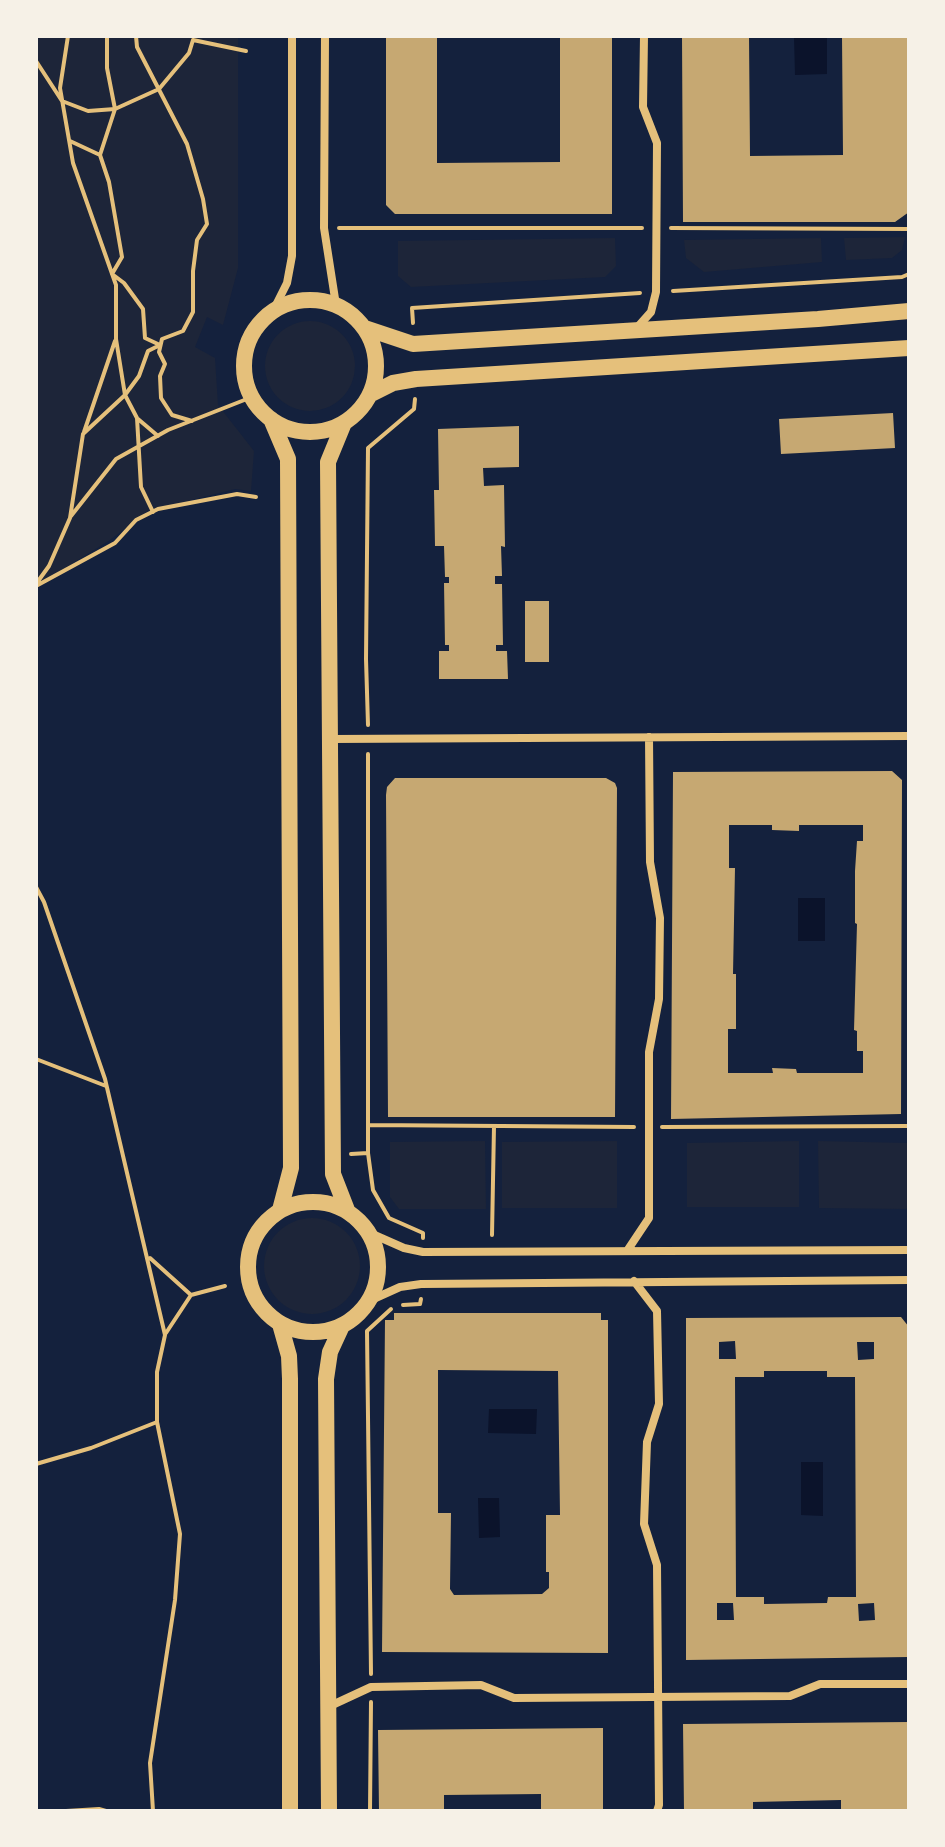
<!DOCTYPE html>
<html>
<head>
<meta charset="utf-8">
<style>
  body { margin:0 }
  #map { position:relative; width:945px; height:1847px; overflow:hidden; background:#14213d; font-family:"DejaVu Sans",sans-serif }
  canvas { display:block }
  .frame { position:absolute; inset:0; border:38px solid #f6f1e7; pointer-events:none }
</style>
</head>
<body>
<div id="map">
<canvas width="945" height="1847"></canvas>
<div class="frame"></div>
</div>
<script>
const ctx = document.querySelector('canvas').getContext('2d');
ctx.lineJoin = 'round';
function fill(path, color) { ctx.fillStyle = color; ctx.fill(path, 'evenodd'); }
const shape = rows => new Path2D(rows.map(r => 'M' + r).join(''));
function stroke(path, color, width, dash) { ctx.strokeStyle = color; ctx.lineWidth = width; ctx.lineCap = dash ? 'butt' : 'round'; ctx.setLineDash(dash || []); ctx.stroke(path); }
const green = shape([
  [36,36,238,36,238,268,223,325,207,317,195,347,215,358,218,405,254,451,251,491,235,489,148,511,110,540,36,586],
  [905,237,902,250,892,258,846,260,844,238],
  [615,238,616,266,605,277,411,287,398,276,398,241],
  [821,238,822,262,704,272,686,258,684,240],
  '265 366a45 45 0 1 1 90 0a45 45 0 1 1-90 0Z',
  [485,1141,486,1209,399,1209,390,1197,390,1142],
  [617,1141,617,1208,502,1208,502,1142],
  [799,1141,799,1207,687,1207,687,1143],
  [818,1141,909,1143,909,1206,906,1209,819,1208],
  '264 1266a48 48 0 1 1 96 0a48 48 0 1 1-96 0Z'
]);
const water = shape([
  [794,36,827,36,827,74,795,75],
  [798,898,825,898,825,941,798,941],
  [489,1409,537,1409,536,1434,488,1433],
  [801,1462,823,1462,823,1516,801,1515],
  [478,1498,499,1498,500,1537,479,1538]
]);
const building = shape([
  [386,36,437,36,437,163,560,162,560,36,612,36,612,214,395,214,386,205],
  [682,36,749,36,750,156,843,155,842,36,909,36,909,212,895,222,683,222],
  [893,413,895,448,781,454,779,419],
  [519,426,519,467,483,468,484,486,504,485,505,547,501,546,502,576,495,576,495,584,502,584,503,645,496,645,496,651,507,651,508,679,439,679,439,651,449,651,449,645,445,645,444,583,449,583,449,577,445,577,444,546,435,546,434,490,439,490,438,429],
  [525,601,549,601,549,662,525,662],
  [892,771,902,780,901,1114,671,1119,673,772],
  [729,825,772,825,772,830,799,831,799,825,863,825,863,841,857,841,855,871,855,923,857,924,854,1030,857,1031,857,1051,863,1051,863,1073,797,1073,796,1069,772,1068,773,1073,728,1073,728,1029,736,1029,736,974,733,974,735,868,729,868],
  [395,778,606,778,615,783,617,788,615,1117,388,1117,386,795,387,787],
  [394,1313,601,1313,601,1320,608,1320,608,1653,382,1652,385,1320,394,1320],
  [438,1370,558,1371,560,1515,546,1515,546,1572,549,1572,549,1588,542,1594,454,1595,450,1589,451,1513,438,1513],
  [901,1317,909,1327,909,1657,686,1660,686,1318],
  [735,1341,736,1359,719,1359,719,1342],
  [857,1342,874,1342,874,1359,858,1360],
  [764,1371,827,1371,827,1377,855,1377,856,1597,828,1597,827,1603,764,1604,764,1597,736,1597,735,1377,764,1377],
  [717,1603,733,1603,734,1620,717,1620],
  [874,1603,875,1620,859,1621,858,1604],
  [909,1722,909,1811,841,1811,841,1800,753,1802,753,1811,684,1811,683,1724],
  [603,1728,603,1811,541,1811,541,1794,444,1795,444,1811,379,1811,378,1730]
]);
const path = shape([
  [136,36,137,47,187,144,203,199,207,224,197,240,193,271,193,312,183,331,162,339,159,352,165,364,160,376,161,398,172,415,192,421],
  [36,61,62,101,88,111,115,109,159,89,189,53,193,40,246,51],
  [70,141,100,155,109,182,122,257,112,274,124,283,143,309,145,338,160,345,148,351,139,376,125,395,137,418,141,487,153,512],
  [100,155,115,109,107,68,107,36],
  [339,228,642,228],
  [671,228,909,229],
  [673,291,902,277,909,274],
  [413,323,412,308,640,293],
  [138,419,158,436],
  [84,432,115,341],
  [71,516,116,459,168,430,252,397],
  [36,584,49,566,70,518,83,434,125,395,116,339,116,285,73,163,60,88,68,36],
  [36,586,115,543,136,520,158,509,237,494,256,497],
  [368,725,366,659,368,448,414,409,415,399],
  [368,754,368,1153,373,1190,389,1218,423,1233,423,1238],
  [36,887,44,902,105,1079,165,1335,157,1372,157,1422,180,1534,175,1600,150,1763,153,1811],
  [36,1059,106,1086],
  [368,1125,634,1127],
  [662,1127,909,1126],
  [351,1154,368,1153],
  [492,1235,494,1126],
  [150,1258,191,1295,225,1286],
  [403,1305,420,1304,421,1299],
  [166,1333,191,1295],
  [36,1464,91,1448,157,1422],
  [371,1674,367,1331,391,1309],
  [66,1811,99,1809,106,1811],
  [370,1811,371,1702]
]);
const minor = shape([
  [325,36,324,228,336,305],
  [273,311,287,283,292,256,292,36],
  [635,330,651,312,656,292,657,143,643,107,644,36],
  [332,739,909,736],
  [370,1233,404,1248,423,1252,909,1250],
  [627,1251,649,1218,649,1052,659,999,660,918,650,862,649,737],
  [634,1281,657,1311,659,1404,647,1442,644,1524,657,1565,659,1805,657,1811],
  [369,1301,400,1287,421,1284,909,1280],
  [330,1706,371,1687,481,1685,514,1698,790,1696,820,1684,909,1684]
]);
const secondary = shape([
  '244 366a66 66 0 1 1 132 0a66 66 0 1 1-132 0Z',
  [365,328,413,344,818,319,909,311],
  [371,394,393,383,416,379,909,348],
  [271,419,288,459,291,1168,280,1210],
  [344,423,328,462,333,1174,347,1210],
  '248 1267a65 65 0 1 1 130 0a65 65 0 1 1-130 0Z',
  [280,1324,289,1356,290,1379,290,1811],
  [329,1811,326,1379,330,1352,342,1326]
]);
fill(green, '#1d2539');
fill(water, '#0b132b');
fill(building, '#c6a872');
stroke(path, '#e5c07b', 4);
stroke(minor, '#e5c07b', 8);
stroke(secondary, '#e5c07b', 16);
</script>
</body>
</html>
